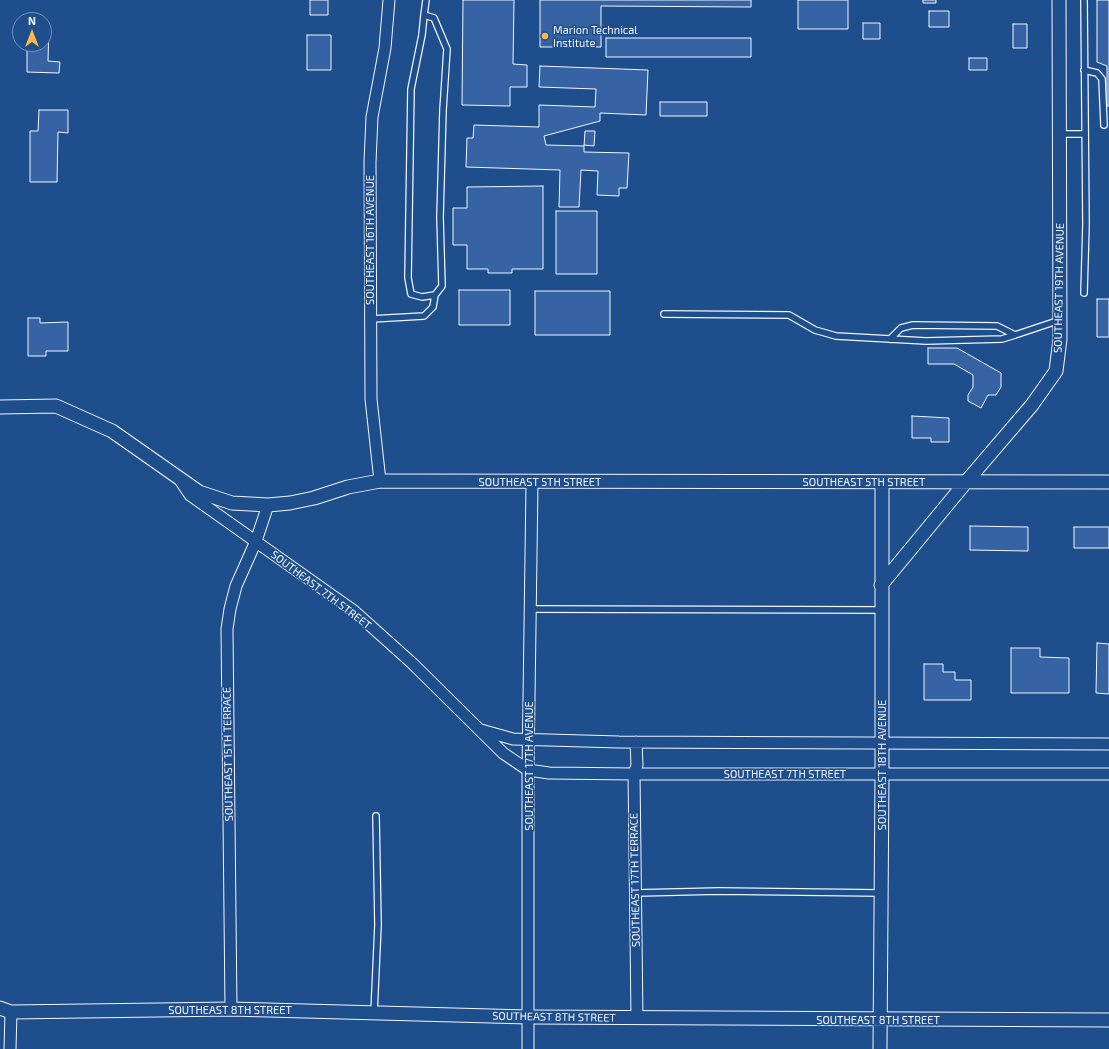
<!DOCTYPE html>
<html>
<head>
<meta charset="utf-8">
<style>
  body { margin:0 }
  #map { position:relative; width:1109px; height:1049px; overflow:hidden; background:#1f4e8c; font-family:"Exo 2",sans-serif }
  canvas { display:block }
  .north { position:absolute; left:12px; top:12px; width:40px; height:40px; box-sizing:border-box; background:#1f4e8c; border:1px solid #7391ba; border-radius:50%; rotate:0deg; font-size:11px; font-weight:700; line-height:16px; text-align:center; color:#f2f6ff }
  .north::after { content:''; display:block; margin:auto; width:14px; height:18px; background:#ffb74d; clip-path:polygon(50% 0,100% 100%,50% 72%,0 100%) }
</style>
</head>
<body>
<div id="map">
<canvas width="1109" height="1049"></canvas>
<div class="north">N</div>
</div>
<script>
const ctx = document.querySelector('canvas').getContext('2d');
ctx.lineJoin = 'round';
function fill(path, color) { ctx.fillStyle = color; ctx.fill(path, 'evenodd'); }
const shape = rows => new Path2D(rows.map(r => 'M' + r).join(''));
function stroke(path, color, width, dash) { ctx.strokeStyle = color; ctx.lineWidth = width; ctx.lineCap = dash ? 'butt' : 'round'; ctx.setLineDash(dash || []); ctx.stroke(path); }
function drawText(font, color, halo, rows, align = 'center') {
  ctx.font = font + ' "Exo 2",sans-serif'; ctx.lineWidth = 3; ctx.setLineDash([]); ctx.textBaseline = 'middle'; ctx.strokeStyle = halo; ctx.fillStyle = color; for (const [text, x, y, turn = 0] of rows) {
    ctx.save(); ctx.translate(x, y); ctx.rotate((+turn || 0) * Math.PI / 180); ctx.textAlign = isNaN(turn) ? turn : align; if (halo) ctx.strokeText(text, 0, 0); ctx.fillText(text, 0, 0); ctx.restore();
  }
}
const building = shape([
  [310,0,328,0,328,15,310,15,310,0],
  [463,0,514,0,513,64,527,65,527,87,510,87,510,106,462,105,463,0],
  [540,0,751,0,751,7,601,6,601,47,540,47,540,0],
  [798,0,848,0,848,29,798,29,798,0],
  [923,0,936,0,936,3,923,3,923,0],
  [1097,0,1109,0,1109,106,1107,106,1107,66,1097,62,1097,0],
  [929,11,949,11,949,27,929,27,929,11],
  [863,23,880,23,880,39,863,39,863,23],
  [1013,24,1027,24,1027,48,1013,48,1013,24],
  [44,26,49,26,48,61,60,62,59,73,27,72,27,44,44,44,44,26],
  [307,35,331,35,331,70,307,70,307,35],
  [606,38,751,38,751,57,606,57,606,38],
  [969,58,987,58,987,70,969,70,969,58],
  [540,66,648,70,646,115,600,113,600,121,544,136,546,145,584,146,585,131,595,131,594,146,584,145,584,152,629,153,627,188,619,188,619,196,597,195,598,171,581,170,579,207,559,207,560,170,466,167,467,138,473,138,474,125,539,127,539,105,595,107,596,89,539,87,540,66],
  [660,102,707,102,707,116,660,116,660,102],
  [39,110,68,110,68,133,58,132,57,182,30,182,30,131,38,131,39,110],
  [543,186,543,269,512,269,512,273,488,273,488,269,467,269,467,245,453,245,453,208,467,208,467,187,543,186],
  [556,211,597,211,597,274,556,274,556,211],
  [459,290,510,290,510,325,459,325,459,290],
  [535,291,610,291,610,335,535,335,535,291],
  [1097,299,1109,299,1109,337,1097,337,1097,299],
  [28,318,40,318,40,323,68,322,68,351,46,351,46,356,28,356,28,318],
  [928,348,957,348,1001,373,1001,387,996,395,988,395,981,408,968,401,968,395,973,387,973,375,954,364,928,364,928,348],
  [912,416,949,418,949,442,931,442,931,438,912,438,912,416],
  [970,526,1028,527,1028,551,970,550,970,526],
  [1074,527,1109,527,1109,548,1074,548,1074,527],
  [1097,643,1109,644,1109,694,1096,693,1097,643],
  [1011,648,1040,648,1040,657,1069,658,1069,693,1011,693,1011,648],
  [924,664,943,664,943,672,955,672,955,680,971,680,971,700,924,700,924,664]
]);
const service = shape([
  [424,15,434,18,447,49,443,110,440,217,442,286,435,295,422,297,411,294,408,278,411,89,422,35,424,15,426,0],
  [1084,70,1097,73,1102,79,1104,125],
  [1059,134,1084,134],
  [1084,293,1086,224,1084,0],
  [664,314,789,315,815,330,836,336,926,341,1002,339,1015,335,997,326,913,325,901,328,890,339],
  [371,319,424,316,433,307,435,295],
  [1015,335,1060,320],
  [530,609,881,610],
  [636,893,719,891,881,893],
  [374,1013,378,925,376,816]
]);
const minor = shape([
  [180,480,190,495,354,611,412,663,503,753,528,770,549,773,634,774,1109,774],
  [380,481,371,399,370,162,372,117,385,48,389,0],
  [481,730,513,739,619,742,1109,744],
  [636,742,637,765,634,774,637,1018],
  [231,1009,227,629,230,609,236,586,256,541,268,505],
  [10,1049,11,1012],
  [528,1049,528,770,532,483]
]);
const tertiary = shape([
  [0,407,56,406,112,431,199,492,232,503,268,505,290,503,314,498,348,487,380,481,1109,482],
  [881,585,966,482,1032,405,1056,371,1060,339,1059,0],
  [0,1008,11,1012,231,1009,528,1017,1109,1020],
  [880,1049,882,775,882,482]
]);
const markers = [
  [545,36,4,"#ffb74d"]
];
const poiNames = [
  ["Marion Technical",553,30],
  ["Institute",553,43]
];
const streetNames = [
  ["SOUTHEAST 16TH AVENUE",370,240,-90],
  ["SOUTHEAST 19TH AVENUE",1059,288,-89],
  ["SOUTHEAST 5TH STREET",540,482],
  ["SOUTHEAST 5TH STREET",864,482],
  ["SOUTHEAST 7TH STREET",321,590,37],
  ["SOUTHEAST 15TH TERRACE",228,754,-91],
  ["SOUTHEAST 18TH AVENUE",882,765,-90],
  ["SOUTHEAST 17TH AVENUE",529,766,-90],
  ["SOUTHEAST 7TH STREET",785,774],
  ["SOUTHEAST 17TH TERRACE",635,880,-91],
  ["SOUTHEAST 8TH STREET",230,1010],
  ["SOUTHEAST 8TH STREET",554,1017,1],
  ["SOUTHEAST 8TH STREET",878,1020]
];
fill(building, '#3563a3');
stroke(building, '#f2f6ff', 1);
stroke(service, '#f2f6ff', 8);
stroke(minor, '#f2f6ff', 13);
stroke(tertiary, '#f2f6ff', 15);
stroke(service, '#1f4e8c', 5.5);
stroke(minor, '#1f4e8c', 11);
stroke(tertiary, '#1f4e8c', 13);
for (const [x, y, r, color] of markers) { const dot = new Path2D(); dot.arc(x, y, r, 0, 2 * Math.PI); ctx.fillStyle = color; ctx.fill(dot); stroke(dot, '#1f4e8c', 1.5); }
drawText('11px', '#f2f6ff', '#1f4e8c', poiNames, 'left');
drawText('11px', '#f2f6ff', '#1f4e8c', streetNames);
</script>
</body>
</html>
